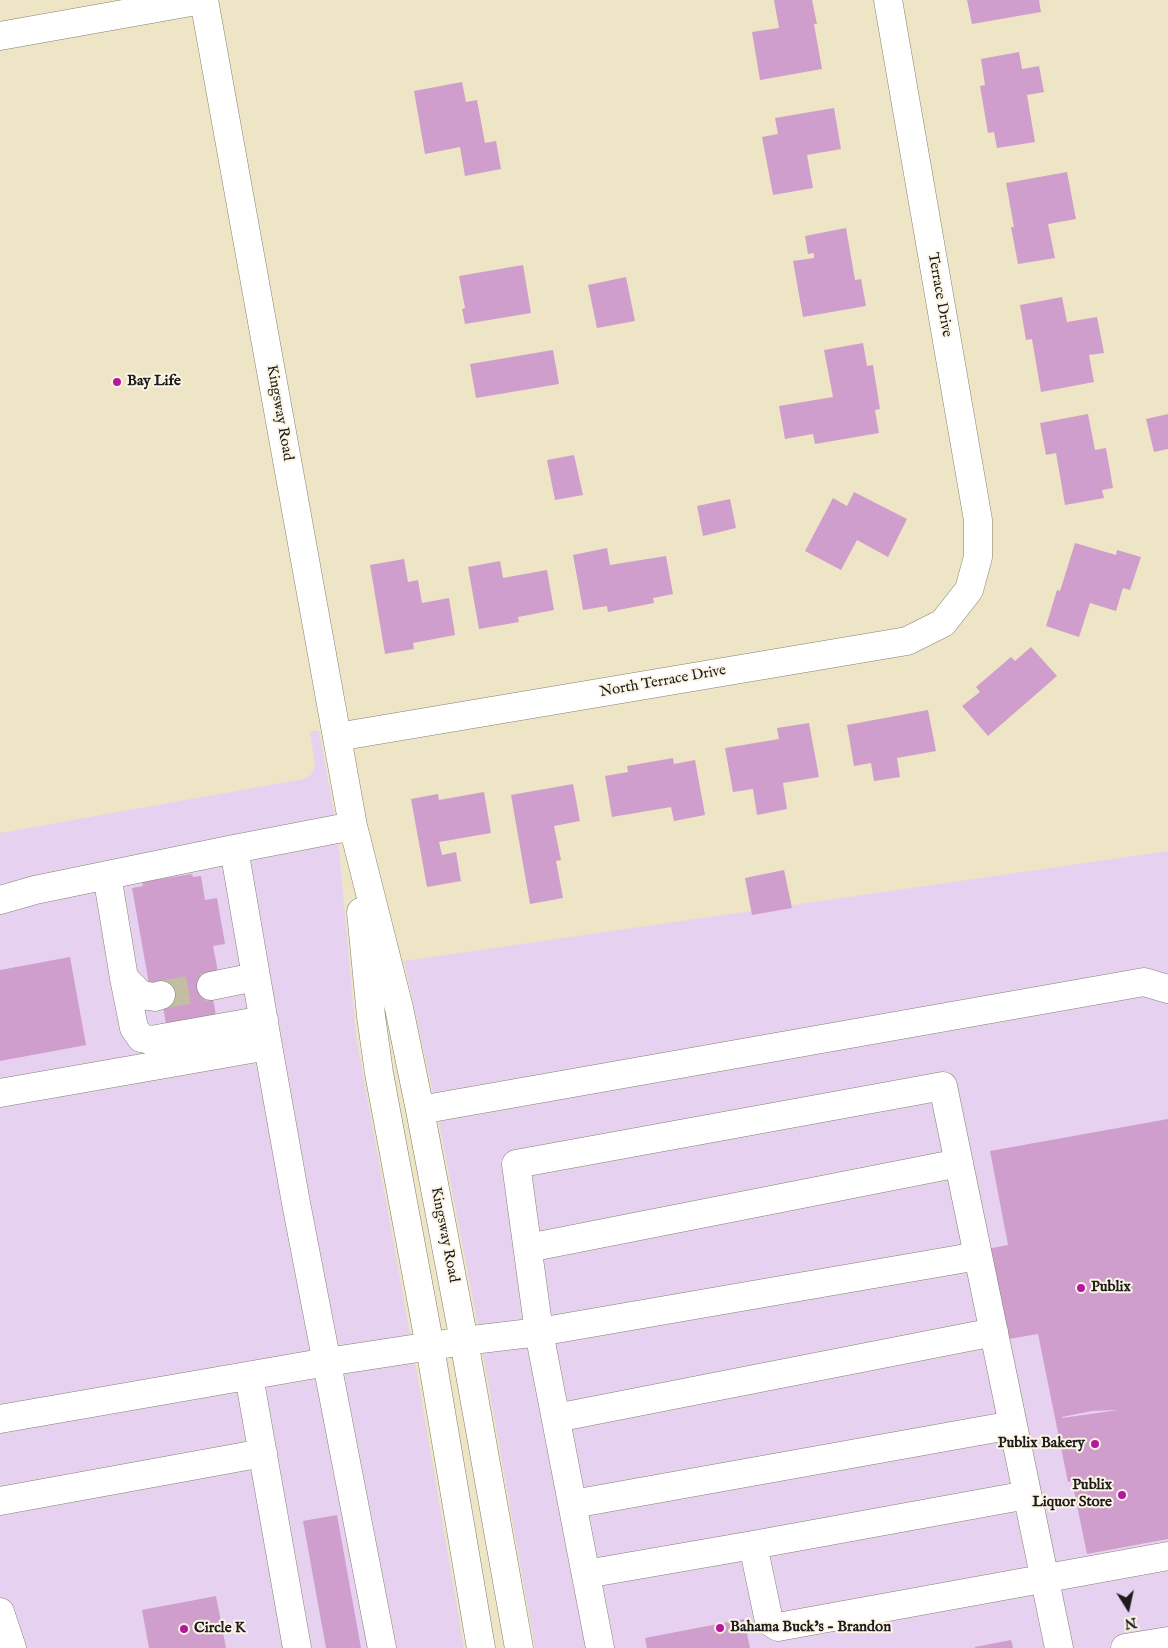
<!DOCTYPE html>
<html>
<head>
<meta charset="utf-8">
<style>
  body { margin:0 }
  #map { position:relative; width:1168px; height:1648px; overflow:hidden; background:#ede5c5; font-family:"IM FELL English",serif }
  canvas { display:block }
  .north { position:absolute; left:1103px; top:1583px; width:50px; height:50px; -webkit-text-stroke:4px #fcf5e5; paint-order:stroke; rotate:170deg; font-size:14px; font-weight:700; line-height:20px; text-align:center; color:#1c1c1c }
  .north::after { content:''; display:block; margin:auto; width:18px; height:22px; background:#1c1c1c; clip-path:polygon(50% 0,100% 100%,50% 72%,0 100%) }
</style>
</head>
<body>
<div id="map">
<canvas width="1168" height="1648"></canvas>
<div class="north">N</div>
</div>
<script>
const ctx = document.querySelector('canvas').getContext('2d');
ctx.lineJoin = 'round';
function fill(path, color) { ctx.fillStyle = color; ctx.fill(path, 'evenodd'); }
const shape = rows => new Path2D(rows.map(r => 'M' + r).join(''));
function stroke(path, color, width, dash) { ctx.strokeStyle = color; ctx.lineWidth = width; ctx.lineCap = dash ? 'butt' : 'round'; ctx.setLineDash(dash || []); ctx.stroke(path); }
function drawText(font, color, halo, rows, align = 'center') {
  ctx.font = font + ' "IM FELL English",serif'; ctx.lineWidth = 4; ctx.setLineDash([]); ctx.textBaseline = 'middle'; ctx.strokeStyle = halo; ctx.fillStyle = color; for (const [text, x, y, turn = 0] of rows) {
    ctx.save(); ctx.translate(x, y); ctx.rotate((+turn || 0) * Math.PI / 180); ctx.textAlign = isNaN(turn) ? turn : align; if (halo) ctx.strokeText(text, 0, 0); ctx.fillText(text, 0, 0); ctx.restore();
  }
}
const built = shape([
  [310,731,319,731,337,828,356,1036,413,1350,464,1648,0,1648,0,833,304,779,311,775,315,766],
  [1168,851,1168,1648,535,1648,477,1320,436,1107,404,961]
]);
const building = shape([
  [774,0,812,0,817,24,814,24,822,69,760,80,752,32,779,28],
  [967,0,1039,0,1041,12,972,24],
  [1019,52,1022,69,1039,66,1044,92,1027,95,1035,142,997,148,994,132,988,133,980,86,985,85,981,59],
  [462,82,466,102,477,100,485,143,496,141,501,169,465,176,460,147,425,154,414,91],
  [834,108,841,149,807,155,813,188,773,195,762,137,778,134,775,118],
  [1067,172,1076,219,1048,224,1055,258,1018,264,1011,227,1014,227,1006,183],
  [846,228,855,280,861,279,866,306,803,317,793,261,814,258,814,253,808,254,805,236],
  [523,265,531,313,465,324,462,309,465,308,459,276],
  [626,277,635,321,597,328,588,285],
  [1062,297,1067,322,1097,317,1104,353,1089,355,1094,382,1041,392,1032,339,1026,340,1020,305],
  [863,343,867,366,873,365,880,409,875,410,879,433,815,444,813,434,785,439,779,406,833,397,824,350],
  [553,350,559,384,476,398,470,364],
  [1088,414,1095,450,1106,448,1113,488,1102,490,1104,498,1065,505,1056,453,1046,455,1040,423],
  [1168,414,1168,449,1154,452,1146,419],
  [574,455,583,495,555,500,547,460],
  [854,492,907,519,888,557,857,540,841,570,805,551,833,498,847,506],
  [730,499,736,528,703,536,697,506],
  [1075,543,1116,555,1117,550,1141,557,1130,590,1123,588,1116,611,1090,603,1079,637,1046,626,1057,590,1060,591],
  [607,548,610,565,666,556,673,594,653,598,654,603,608,612,607,606,583,610,573,555],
  [404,559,408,582,418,580,422,603,449,598,455,635,413,643,414,649,385,654,370,565],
  [500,561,503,578,547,570,554,610,518,617,519,622,479,629,468,567],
  [1031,647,1057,676,988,736,962,706,980,692,976,687,1011,657,1015,661],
  [928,710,936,751,897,758,900,777,874,781,871,763,854,766,847,725],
  [809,723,819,777,783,783,787,809,757,815,753,789,733,792,725,748,779,739,777,728],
  [673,758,674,764,695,760,705,815,674,821,671,807,612,817,605,776,628,772,627,766],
  [573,784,580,821,554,826,561,860,556,861,563,898,530,904,511,795],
  [484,792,491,833,439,842,442,855,456,852,461,881,427,887,411,799,438,794,439,800],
  [784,870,792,908,752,915,745,878],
  [192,874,193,877,201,876,205,900,217,898,225,944,213,946,218,972,209,974,217,1022,167,1030,161,995,149,984,132,888,143,886,142,882],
  [70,957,86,1045,0,1061,0,970],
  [1168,1119,1168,1539,1087,1554,1072,1481,1068,1482,1038,1334,1003,1340,987,1249,1008,1245,990,1151],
  [1118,1410,1062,1418,1062,1417,1092,1411],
  [337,1515,361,1648,326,1648,303,1521],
  [216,1596,226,1648,149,1648,142,1610],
  [744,1619,750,1648,647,1648,645,1638],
  [1011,1640,1013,1648,975,1648,975,1647]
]);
const minorTunnel = shape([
  [161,995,211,986]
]);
const minor = shape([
  [204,0,353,826,399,1008,420,1110,464,1341,519,1648],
  [0,36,202,0],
  [337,737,907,641,943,623,969,590,978,557,978,520,888,0],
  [107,875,124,978,141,995,155,997,161,995],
  [0,900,35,890,234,849],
  [361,912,371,1016,379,1073,430,1347,481,1648],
  [124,978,134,1028,141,1038,151,1040,264,1020],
  [211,986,255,977],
  [268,1046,234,849,353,826],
  [0,1093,268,1046,296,1203,382,1648],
  [420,1110,1144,982,1168,989],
  [528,1248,959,1163],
  [249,1376,297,1648],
  [556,1418,994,1332],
  [0,1419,327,1362,464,1341,539,1332,516,1164,943,1086,1059,1648],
  [0,1501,263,1453],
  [573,1504,1013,1425],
  [753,1545,769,1621,778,1627,1168,1556],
  [586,1574,753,1545,1027,1495],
  [0,1612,12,1648],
  [600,1648,539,1332,978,1256],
  [1125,1648,1168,1641]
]);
const markers = [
  [117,382,5,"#b5179e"],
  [1081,1288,5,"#b5179e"],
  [1095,1444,5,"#b5179e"],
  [1122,1495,5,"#b5179e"],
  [720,1628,5,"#b5179e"],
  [184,1629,5,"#b5179e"]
];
const streetNames = [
  ["Terrace Drive",939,295,80],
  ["Kingsway Road",279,413,80],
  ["North Terrace Drive",663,682,-10],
  ["Kingsway Road",444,1235,79]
];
const poiNames = [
  ["Bay Life",127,382],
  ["Publix",1091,1288],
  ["Publix Bakery",1085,1444,"right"],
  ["Publix",1112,1486,"right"],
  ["Liquor Store",1112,1503,"right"],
  ["Bahama Buck's - Brandon",730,1628],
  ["Circle K",194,1629]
];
fill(built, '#e6d2f0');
fill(building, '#d09ecc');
stroke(minorTunnel, '#c3bda3', 28, [28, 14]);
stroke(minor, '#848070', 29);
stroke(minor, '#fff', 28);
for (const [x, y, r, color] of markers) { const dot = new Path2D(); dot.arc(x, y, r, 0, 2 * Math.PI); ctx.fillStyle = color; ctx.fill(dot); stroke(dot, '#fcf5e5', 2); }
drawText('15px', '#1c1c1c', '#fcf5e5', streetNames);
drawText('bold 15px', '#1c1c1c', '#fcf5e5', poiNames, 'left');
</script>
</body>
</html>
